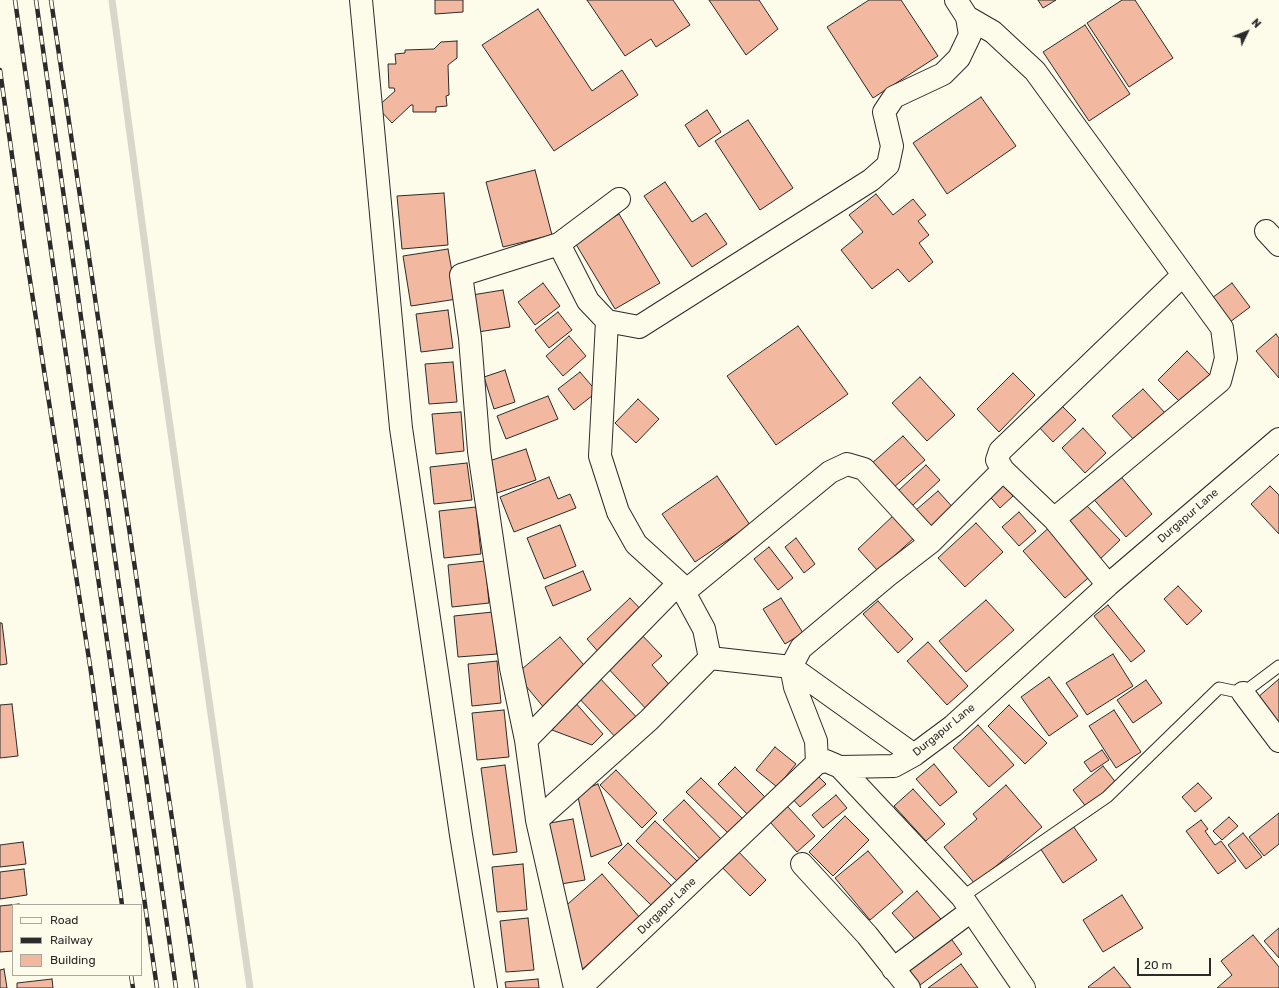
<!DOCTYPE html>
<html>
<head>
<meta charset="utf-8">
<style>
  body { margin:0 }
  #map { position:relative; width:1279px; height:988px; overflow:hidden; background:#fdfbea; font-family:Rubik,sans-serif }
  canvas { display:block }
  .legend { position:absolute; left:12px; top:904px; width:130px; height:72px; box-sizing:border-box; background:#fdfbea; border:1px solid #a9a89e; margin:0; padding:5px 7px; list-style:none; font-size:12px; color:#2b2b2b }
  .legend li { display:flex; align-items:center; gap:8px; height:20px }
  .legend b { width:20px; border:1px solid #a9a89e }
  .north { position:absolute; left:1227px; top:12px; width:40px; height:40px; -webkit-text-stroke:3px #fdfbea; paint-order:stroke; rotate:47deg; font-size:11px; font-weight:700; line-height:16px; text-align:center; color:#2b2b2b }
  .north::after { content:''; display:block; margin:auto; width:14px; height:18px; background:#2b2b2b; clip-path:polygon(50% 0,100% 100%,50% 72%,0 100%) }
  .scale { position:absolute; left:1137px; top:958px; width:74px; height:18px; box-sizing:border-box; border:2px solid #2b2b2b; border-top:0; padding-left:5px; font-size:12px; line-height:14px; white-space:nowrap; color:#2b2b2b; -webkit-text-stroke:3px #fdfbea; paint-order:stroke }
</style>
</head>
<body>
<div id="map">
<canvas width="1279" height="988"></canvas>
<ul class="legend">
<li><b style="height:5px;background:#fdfbea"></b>Road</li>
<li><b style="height:5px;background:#2b2b2b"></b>Railway</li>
<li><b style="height:11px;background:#f2b8a0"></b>Building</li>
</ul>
<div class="north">N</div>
<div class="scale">20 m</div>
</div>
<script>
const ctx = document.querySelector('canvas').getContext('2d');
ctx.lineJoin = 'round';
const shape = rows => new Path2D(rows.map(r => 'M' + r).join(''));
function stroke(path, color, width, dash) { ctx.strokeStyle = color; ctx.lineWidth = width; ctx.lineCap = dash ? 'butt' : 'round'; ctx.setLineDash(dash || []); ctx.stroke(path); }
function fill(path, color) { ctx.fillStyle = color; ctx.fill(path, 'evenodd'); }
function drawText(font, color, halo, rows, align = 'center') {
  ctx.font = font + ' Rubik,sans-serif'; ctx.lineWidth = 3; ctx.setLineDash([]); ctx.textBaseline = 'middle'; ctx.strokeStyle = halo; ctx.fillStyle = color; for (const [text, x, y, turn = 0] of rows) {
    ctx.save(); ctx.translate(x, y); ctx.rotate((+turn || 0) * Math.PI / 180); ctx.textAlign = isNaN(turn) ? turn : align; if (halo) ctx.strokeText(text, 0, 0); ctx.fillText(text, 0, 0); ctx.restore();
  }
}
const stream = shape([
  [112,0,158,342,250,988]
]);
const building = shape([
  [435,0,463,0,463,12,435,14,435,0],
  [587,0,673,0,690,25,656,47,651,39,625,56,587,0],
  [709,0,759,0,778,29,746,55,709,0],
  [869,0,901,0,938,56,873,98,827,27,869,0],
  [1038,0,1056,0,1043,8,1038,0],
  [1122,0,1135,0,1173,58,1129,87,1087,23,1122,0],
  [538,9,592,91,622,70,638,95,554,151,482,45,538,9],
  [1085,25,1130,94,1089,121,1043,52,1085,25],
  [457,41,457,58,448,65,449,95,446,96,447,106,436,107,436,112,413,112,413,105,411,105,392,123,377,107,395,91,394,88,389,88,388,64,396,64,395,54,405,53,405,50,434,49,441,42,457,41],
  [981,97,1016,146,947,194,913,143,981,97],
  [707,110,721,132,699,147,685,125,707,110],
  [748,120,793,188,760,210,715,141,748,120],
  [535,170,552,235,503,247,486,182,535,170],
  [665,182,692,222,706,213,727,244,692,267,644,196,665,182],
  [444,193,448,245,402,249,397,196,444,193],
  [876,194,893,215,913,199,926,215,918,221,929,235,919,243,933,262,909,282,898,269,872,289,841,250,863,232,849,215,876,194],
  [619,214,660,283,615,309,574,241,619,214],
  [448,249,457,299,411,306,403,256,448,249],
  [543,283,560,306,535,325,518,302,543,283],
  [1232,283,1250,307,1226,325,1208,301,1232,283],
  [503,290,510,327,478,332,472,295,503,290],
  [448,310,453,348,421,352,416,314,448,310],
  [558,312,572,330,549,348,535,330,558,312],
  [798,326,848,394,776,445,727,376,798,326],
  [1276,334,1279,338,1279,378,1256,351,1276,334],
  [569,336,586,356,563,376,546,356,569,336],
  [1187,351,1211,376,1182,404,1158,380,1187,351],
  [453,362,457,402,429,404,425,364,453,362],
  [505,370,515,402,494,409,484,377,505,370],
  [580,372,597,392,574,410,558,389,580,372],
  [1013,373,1035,395,999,432,977,409,1013,373],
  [920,377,955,415,927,441,892,403,920,377],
  [1143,389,1166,414,1135,441,1112,416,1143,389],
  [548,396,558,419,506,439,497,416,548,396],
  [638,399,659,419,636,443,615,423,638,399],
  [1058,402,1076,420,1053,442,1036,424,1058,402],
  [461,412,464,451,436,454,432,414,461,412],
  [1083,428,1106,453,1085,473,1062,448,1083,428],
  [903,436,925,460,893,488,871,464,903,436],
  [526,449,536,480,497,493,486,462,526,449],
  [467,463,472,500,434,504,430,467,467,463],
  [926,465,940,480,912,506,898,491,926,465],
  [1118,473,1152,514,1126,537,1091,496,1118,473],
  [717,476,750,525,695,562,662,514,717,476],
  [549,477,558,499,570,494,576,508,514,532,500,497,549,477],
  [997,479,1013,496,1000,508,985,491,997,479],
  [1270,486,1279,495,1279,534,1251,504,1270,486],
  [938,491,956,511,927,536,909,516,938,491],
  [1085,504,1120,540,1097,562,1063,526,1085,504],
  [476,507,481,554,444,558,439,511,476,507],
  [1019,512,1036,531,1019,546,1002,527,1019,512],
  [895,514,916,536,878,571,858,549,895,514],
  [976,523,1003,552,965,587,938,558,976,523],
  [560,525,576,566,544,579,527,538,560,525],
  [1052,525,1094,573,1065,598,1023,551,1052,525],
  [796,538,815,564,804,573,785,547,796,538],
  [769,547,793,578,778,590,754,559,769,547],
  [485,561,489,603,452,607,448,565,485,561],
  [583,571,591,590,553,606,545,587,583,571],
  [1178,586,1202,611,1187,625,1164,599,1178,586],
  [630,598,645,614,601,655,587,639,630,598],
  [781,598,803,633,785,644,763,609,781,598],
  [986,600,1014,630,966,672,939,641,986,600],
  [878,601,913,639,898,653,863,614,878,601],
  [1108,605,1145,651,1131,662,1094,616,1108,605],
  [493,612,497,654,458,657,454,616,493,612],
  [0,623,2,623,7,664,0,665,0,623],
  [638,631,662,656,652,665,673,689,649,712,604,664,638,631],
  [560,637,589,671,545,709,516,674,560,637],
  [928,642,968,686,947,705,907,661,928,642],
  [1113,654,1133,686,1087,715,1066,683,1113,654],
  [497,661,501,703,472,706,468,664,497,661],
  [597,675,641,722,620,742,576,695,597,675],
  [1049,677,1078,716,1049,736,1021,697,1049,677],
  [1279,679,1279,724,1257,698,1279,679],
  [1146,680,1162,703,1133,723,1117,700,1146,680],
  [573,700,603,734,592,745,552,730,573,700],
  [12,704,18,756,0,758,0,705,12,704],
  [1009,705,1047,743,1025,764,988,726,1009,705],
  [504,710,509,757,477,760,472,713,504,710],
  [1114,710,1141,752,1116,768,1089,726,1114,710],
  [978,725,1014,765,989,787,953,748,978,725],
  [775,747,796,764,777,787,756,770,775,747],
  [1102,750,1109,760,1091,772,1084,762,1102,750],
  [934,764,957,792,940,806,916,779,934,764],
  [505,765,517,852,493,855,481,768,505,765],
  [1103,766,1117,784,1087,808,1073,790,1103,766],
  [735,767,767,799,749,816,718,784,735,767],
  [616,770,657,813,642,828,600,785,616,770],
  [815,773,826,784,800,807,790,796,815,773],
  [701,778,745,821,730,835,686,792,701,778],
  [1198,783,1212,798,1195,812,1182,797,1198,783],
  [598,784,622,845,591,857,577,792,598,784],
  [1006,785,1042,827,975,884,944,847,977,819,973,814,1006,785],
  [913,789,945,824,926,841,894,806,913,789],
  [836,795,847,808,823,828,812,815,836,795],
  [684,800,722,840,701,860,663,820,684,800],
  [787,806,815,836,797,852,770,822,787,806],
  [1279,813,1279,844,1264,856,1249,837,1279,813],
  [845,816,869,840,833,876,809,852,845,816],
  [1229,817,1238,826,1222,840,1213,831,1229,817],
  [573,819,585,880,555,885,544,824,573,819],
  [1201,820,1208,829,1205,831,1215,845,1221,841,1236,861,1218,874,1186,831,1201,820],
  [655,821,697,861,678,882,636,841,655,821],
  [1073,826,1097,860,1063,883,1040,848,1073,826],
  [1243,833,1262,857,1246,869,1228,845,1243,833],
  [23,842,26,864,0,867,0,845,23,842],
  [628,843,673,887,653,907,608,863,628,843],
  [732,845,766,880,750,896,716,861,732,845],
  [868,851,903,892,870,920,835,878,868,851],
  [523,864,527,910,497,912,492,867,523,864],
  [24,869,27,895,0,899,0,872,24,869],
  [602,874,641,919,579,972,561,910,602,874],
  [917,891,946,925,921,946,892,913,917,891],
  [1122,895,1143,928,1103,952,1083,920,1122,895],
  [19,904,19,905,13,905,13,951,0,952,0,906,19,904],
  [528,918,534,970,506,972,500,921,528,918],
  [1279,928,1279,958,1264,941,1279,928],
  [947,933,962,954,916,988,900,967,947,933],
  [1253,935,1279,967,1279,988,1217,988,1232,975,1221,961,1253,935],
  [961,964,978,988,928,988,961,964],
  [1114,967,1131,988,1089,988,1088,987,1114,967],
  [4,969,7,988,0,988,0,970,4,969],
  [52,979,53,988,17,988,17,983,52,979],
  [538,979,539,988,506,988,505,982,538,979]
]);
const lane = shape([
  [962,897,1107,797,1219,688,1243,693,1279,666]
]);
const street = shape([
  [361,0,401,428,461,835,486,988],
  [967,17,993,32,1035,71,1222,328,1226,358,1220,381,1054,519],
  [619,199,559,244,588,301,607,321,639,327,871,180,888,165,892,146,884,112,894,97,943,74,959,58,970,35,967,17,956,0],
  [1266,231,1279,245],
  [559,244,461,275,470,338,479,451,511,668,526,740,537,820,575,988],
  [1108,585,1054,519,1003,470,997,460,1000,451,1183,275],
  [683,593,830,472,847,464,864,469,931,542],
  [710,658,791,667,914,755],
  [1243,693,1279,741],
  [526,740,679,583],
  [817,763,816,741,795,687,791,667,801,648,887,576,931,542,1003,470],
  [840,767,962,897,1024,988],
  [537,820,649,720,710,658,704,629,679,583,636,544,618,512,600,456,607,321],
  [802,864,867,935,909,988],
  [893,969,971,911],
  [580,988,817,763,826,761,840,767,894,766,914,755,953,726,1108,585,1279,439]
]);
const rail = shape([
  [15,0,157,988],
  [36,0,176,988],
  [51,0,197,988],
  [0,70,25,248,91,672,122,905],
  [131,975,133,988]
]);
const streetNames = [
  ["Durgapur Lane",1188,516,-41],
  ["Durgapur Lane",944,730,-39],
  ["Durgapur Lane",667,906,-44]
];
stroke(stream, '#d8d7c9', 7);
fill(building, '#f2b8a0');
stroke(building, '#2b2b2b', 1);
stroke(lane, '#2b2b2b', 13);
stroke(street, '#2b2b2b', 24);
stroke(lane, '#fdfbea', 11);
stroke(street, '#fdfbea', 22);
stroke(rail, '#2b2b2b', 4.5);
stroke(rail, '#fdfbea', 3, [9]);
drawText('11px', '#2b2b2b', '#fdfbea', streetNames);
</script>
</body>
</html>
